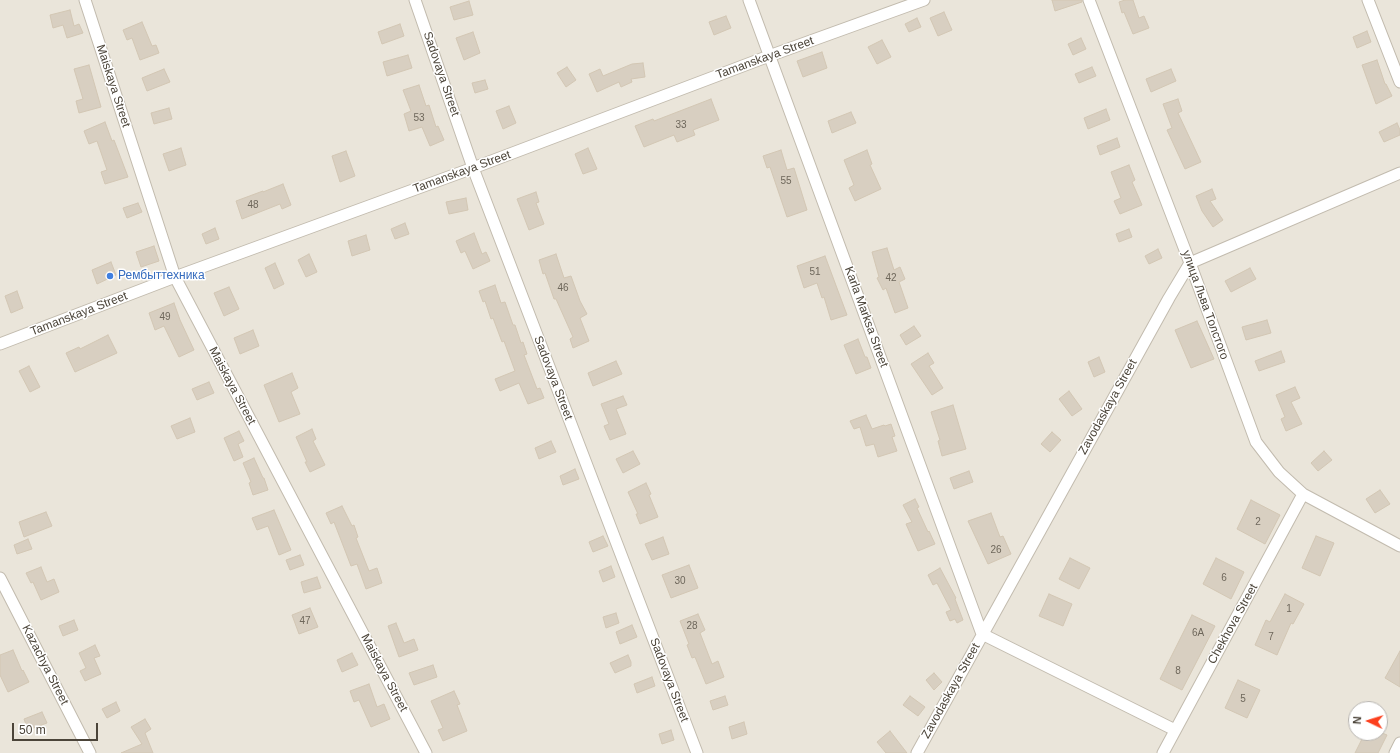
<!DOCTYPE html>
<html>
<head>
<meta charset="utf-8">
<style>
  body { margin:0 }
  #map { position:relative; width:1400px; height:753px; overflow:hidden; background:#f6f3ec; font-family:Arial,sans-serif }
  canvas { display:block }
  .north { position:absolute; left:1348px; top:701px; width:40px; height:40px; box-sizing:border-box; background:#fff; border:1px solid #b7b4b0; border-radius:50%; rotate:274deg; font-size:11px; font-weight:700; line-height:16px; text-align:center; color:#4b4439 }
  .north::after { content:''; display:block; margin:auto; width:14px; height:18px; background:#fc3f1d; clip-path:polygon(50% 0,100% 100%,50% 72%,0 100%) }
  .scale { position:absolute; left:12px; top:723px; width:86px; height:18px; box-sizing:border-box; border:2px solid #4b4439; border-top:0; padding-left:5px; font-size:12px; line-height:14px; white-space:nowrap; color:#4b4439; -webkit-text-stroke:3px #fff; paint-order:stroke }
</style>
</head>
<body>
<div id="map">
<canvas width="1400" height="753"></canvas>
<div class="north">N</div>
<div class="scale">50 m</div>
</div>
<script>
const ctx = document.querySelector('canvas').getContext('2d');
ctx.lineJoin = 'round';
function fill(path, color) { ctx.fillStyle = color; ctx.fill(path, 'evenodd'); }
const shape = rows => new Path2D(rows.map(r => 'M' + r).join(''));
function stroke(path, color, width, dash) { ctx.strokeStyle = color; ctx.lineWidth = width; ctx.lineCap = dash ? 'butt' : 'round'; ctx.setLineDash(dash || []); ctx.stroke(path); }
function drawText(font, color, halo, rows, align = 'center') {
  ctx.font = font + ' Arial,sans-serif'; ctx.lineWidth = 3; ctx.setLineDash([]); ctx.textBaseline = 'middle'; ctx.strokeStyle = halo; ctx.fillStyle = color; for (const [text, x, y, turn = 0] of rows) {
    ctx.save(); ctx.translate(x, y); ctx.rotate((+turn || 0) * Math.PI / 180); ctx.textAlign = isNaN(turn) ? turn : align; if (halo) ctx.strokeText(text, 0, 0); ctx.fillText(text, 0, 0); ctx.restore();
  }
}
const residential = shape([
  [0,0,1400,0,1400,753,0,753],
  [1356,709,1380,709,1380,733,1356,733]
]);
const building = shape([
  [1052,0,1082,0,1082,2,1055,11,1052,0],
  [1125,0,1133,0,1139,18,1144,16,1149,28,1133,34,1124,12,1122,13,1119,2,1125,0],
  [469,1,473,15,454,20,450,7,469,1],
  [70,10,74,26,79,24,83,33,67,38,63,25,53,28,50,15,70,10],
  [944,12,952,30,938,36,930,18,944,12],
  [726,16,731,28,714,35,709,22,726,16],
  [917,18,921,27,909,32,905,24,917,18],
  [142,22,152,46,156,45,159,53,140,60,132,38,127,40,123,30,142,22],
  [400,24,404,36,382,44,378,32,400,24],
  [1367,31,1371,42,1357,48,1353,37,1367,31],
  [473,32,480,53,464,60,456,38,473,32],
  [1081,38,1086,49,1073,55,1068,44,1081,38],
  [882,40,891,57,877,64,868,47,882,40],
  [822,52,827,68,803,77,797,61,822,52],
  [408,55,412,68,387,76,383,62,408,55],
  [1377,60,1385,84,1386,84,1392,96,1376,104,1362,65,1377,60],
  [643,63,645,77,631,79,632,82,621,87,619,82,597,92,589,74,600,69,603,76,632,64,643,63],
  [89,65,101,107,79,113,76,101,83,99,74,69,89,65],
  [567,67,576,80,566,87,557,73,567,67],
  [1092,67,1096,76,1079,83,1075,74,1092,67],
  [164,69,170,82,147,91,142,78,164,69],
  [1171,69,1176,81,1151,92,1146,79,1171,69],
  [485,80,488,89,475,93,472,83,485,80],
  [419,85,426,106,429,105,436,127,438,126,444,140,430,146,422,127,409,131,404,114,411,111,403,90,419,85],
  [711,99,719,120,693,130,695,135,677,142,674,135,644,147,635,126,653,119,654,121,711,99],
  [1178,99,1182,111,1178,113,1201,162,1185,169,1167,130,1172,128,1163,104,1178,99],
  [509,106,516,123,503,129,496,111,509,106],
  [169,108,172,119,154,124,151,113,169,108],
  [1106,109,1110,120,1088,129,1084,118,1106,109],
  [851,112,856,123,832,133,828,121,851,112],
  [105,122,112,141,114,140,128,177,105,184,101,172,107,170,97,141,89,144,84,131,105,122],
  [1397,123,1400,130,1400,135,1384,142,1379,132,1397,123],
  [1117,138,1120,147,1100,155,1097,146,1117,138],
  [181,148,186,165,169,171,163,154,181,148],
  [588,148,597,169,583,174,575,154,588,148],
  [781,150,787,170,794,168,807,210,787,217,770,167,767,168,763,156,781,150],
  [867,150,872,164,870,165,881,189,855,201,849,188,854,185,844,160,867,150],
  [346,151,355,176,340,182,332,156,346,151],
  [1129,165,1135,180,1132,182,1142,205,1120,214,1114,201,1121,198,1111,172,1129,165],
  [283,184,291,205,282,209,280,204,242,219,236,201,263,191,263,192,283,184],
  [1212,189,1216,199,1210,201,1223,220,1213,227,1202,211,1196,196,1212,189],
  [536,192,539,202,536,203,544,224,529,230,517,199,536,192],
  [466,198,468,210,449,214,446,202,466,198],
  [138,203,142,212,127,218,123,208,138,203],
  [405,223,409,234,395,239,391,229,405,223],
  [215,228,219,239,206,244,202,234,215,228],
  [1129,229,1132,237,1119,242,1116,234,1129,229],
  [474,233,482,254,486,252,490,261,473,269,465,251,461,253,456,241,474,233],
  [366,235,370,250,352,256,348,241,366,235],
  [154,246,159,261,141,267,136,252,154,246],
  [887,248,894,270,900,267,905,279,899,282,908,308,895,313,886,288,883,290,877,278,879,277,872,252,887,248],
  [1158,249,1162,258,1149,264,1145,256,1158,249],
  [309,254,317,272,306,277,298,260,309,254],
  [556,254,564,278,571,276,580,301,587,314,580,318,589,341,573,348,570,339,573,337,556,299,554,299,545,273,543,274,539,260,556,254],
  [825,256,847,315,831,320,824,297,822,298,817,283,804,288,797,266,825,256],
  [111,262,116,275,97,284,92,270,111,262],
  [275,263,284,284,274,289,265,268,275,263],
  [1250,268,1256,279,1231,292,1225,281,1250,268],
  [495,285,501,303,505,302,513,325,515,325,521,343,523,342,527,354,524,355,537,389,540,388,544,398,528,404,519,383,500,391,495,379,515,371,504,341,502,342,493,318,491,319,485,301,483,302,479,291,495,285],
  [229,287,239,309,224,316,214,293,229,287],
  [17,291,23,308,11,313,5,296,17,291],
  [174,303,180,320,194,350,179,357,164,326,155,330,149,313,174,303],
  [1267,320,1271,333,1246,340,1242,327,1267,320],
  [1197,321,1214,359,1191,368,1175,330,1197,321],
  [914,326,921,336,906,345,900,335,914,326],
  [253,330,259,346,240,354,234,338,253,330],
  [108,335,117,353,75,372,66,353,79,347,80,349,108,335],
  [858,339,865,357,867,357,871,368,856,374,844,345,858,339],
  [1281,351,1285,362,1259,371,1255,361,1281,351],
  [928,353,934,363,929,366,943,388,932,395,911,364,928,353],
  [1099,357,1105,372,1094,377,1088,362,1099,357],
  [616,361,622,374,593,386,588,373,616,361],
  [29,366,40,387,30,392,19,371,29,366],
  [292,373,298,388,291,392,300,414,279,422,264,385,292,373],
  [209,382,214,393,197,400,192,389,209,382],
  [1295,387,1300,398,1291,402,1302,424,1286,431,1281,419,1285,417,1276,395,1295,387],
  [1069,391,1082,409,1072,416,1059,399,1069,391],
  [623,396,627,405,616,409,626,434,610,440,604,426,609,424,601,404,623,396],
  [953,405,966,449,942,456,938,441,940,440,931,412,953,405],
  [866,415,872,429,884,425,885,426,891,424,895,436,892,437,897,451,878,457,874,444,866,446,860,427,854,429,850,421,866,415],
  [190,418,195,432,177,439,171,426,190,418],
  [312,429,316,439,313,441,325,465,310,472,305,462,307,462,296,437,312,429],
  [239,431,244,441,238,444,243,457,234,461,224,438,239,431],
  [1052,432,1061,440,1050,452,1041,444,1052,432],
  [551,441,556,452,539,459,535,448,551,441],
  [633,451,640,464,623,473,616,459,633,451],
  [1324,451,1332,460,1318,471,1311,463,1324,451],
  [254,458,263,478,264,478,268,490,253,495,249,483,251,482,243,463,254,458],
  [575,469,579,479,563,485,560,476,575,469],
  [969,471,973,482,954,489,950,478,969,471],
  [646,483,651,494,649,495,658,517,640,524,636,514,638,514,628,492,646,483],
  [1380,490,1390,504,1375,513,1366,499,1380,490],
  [915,499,919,507,917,508,928,532,929,531,935,544,918,551,906,524,912,522,903,505,915,499],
  [1251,500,1280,515,1265,544,1237,529,1251,500],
  [342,506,352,526,354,525,358,537,356,538,369,571,377,568,382,583,366,589,357,564,351,566,334,522,331,524,326,513,342,506],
  [274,510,291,550,279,555,268,526,257,530,252,518,274,510],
  [46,512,52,526,24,537,19,522,46,512],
  [991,513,1000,537,1003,536,1011,554,988,564,968,521,991,513],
  [603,536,608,546,593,552,589,542,603,536],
  [1316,536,1334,543,1320,576,1302,568,1316,536],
  [663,537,669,554,652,560,645,544,663,537],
  [28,539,32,549,17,554,14,545,28,539],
  [300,555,304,565,290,570,286,560,300,555],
  [1070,558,1090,568,1079,589,1059,579,1070,558],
  [1216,558,1244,572,1231,599,1203,584,1216,558],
  [689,565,698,588,671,598,662,575,689,565],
  [611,566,615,577,603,582,599,571,611,566],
  [41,567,47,582,54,579,59,592,41,600,33,582,31,583,26,573,41,567],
  [940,568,956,598,955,599,963,620,957,623,955,619,950,621,946,612,951,610,937,583,933,585,928,575,940,568],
  [317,577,321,588,304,593,301,582,317,577],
  [1049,594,1072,604,1063,626,1039,616,1049,594],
  [1285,594,1304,604,1293,624,1291,623,1277,655,1255,645,1266,620,1270,622,1285,594],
  [310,608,318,627,299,634,292,615,310,608],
  [616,613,619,623,606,628,603,617,616,613],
  [698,614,705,630,700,633,712,664,718,661,724,677,706,684,695,657,692,658,687,645,689,644,680,621,698,614],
  [1192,615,1215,626,1182,690,1160,679,1192,615],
  [74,620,78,630,63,636,59,626,74,620],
  [396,623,404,643,414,639,418,650,399,657,388,626,396,623],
  [632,625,637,637,620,644,616,632,632,625],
  [95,645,100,656,94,658,101,674,85,681,80,671,86,668,79,653,95,645],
  [13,650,22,671,23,670,29,682,8,692,0,675,0,655,13,650],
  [1400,651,1400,687,1385,678,1400,651],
  [352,653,358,665,342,672,337,660,352,653],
  [628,655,631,662,631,666,615,673,610,663,628,655],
  [433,665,437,677,414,685,409,673,433,665],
  [934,673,942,682,934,690,926,680,934,673],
  [652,677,655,686,637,693,634,684,652,677],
  [1238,680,1260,690,1247,718,1225,708,1238,680],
  [369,684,377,707,384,704,390,719,371,727,359,700,354,702,350,691,369,684],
  [454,691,460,704,457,705,467,731,443,741,438,730,443,728,431,701,454,691],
  [725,696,728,705,713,710,710,701,725,696],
  [910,696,925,707,918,716,903,705,910,696],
  [116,702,120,711,107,718,102,709,116,702],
  [42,712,47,723,28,730,24,719,42,712],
  [145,719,151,729,145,733,153,753,121,753,142,744,131,727,145,719],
  [744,722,747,734,732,739,729,727,744,722],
  [671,730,674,740,662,744,659,734,671,730],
  [890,731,907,753,886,753,877,742,890,731],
  [1365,733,1382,733,1387,735,1378,753,1355,753,1365,733]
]);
const minor = shape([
  [85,0,175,277,426,753],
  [415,0,473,168,697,753],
  [749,0,982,634,1175,730],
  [1089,0,1190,263,1256,442,1279,472,1303,494,1400,546],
  [1368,0,1400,82],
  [0,344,175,277,473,168,769,56,924,0],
  [0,578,90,753],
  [917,753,1169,298,1190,263,1400,173],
  [1163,753,1303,494],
  [1395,753,1400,743]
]);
const markers = [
  [110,276,4,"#3f7fe0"]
];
const numberNames = [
  ["53",419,118],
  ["33",681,125],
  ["55",786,181],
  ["48",253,205],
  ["51",815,272],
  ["42",891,278],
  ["46",563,288],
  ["49",165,317],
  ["2",1258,522],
  ["26",996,550],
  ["6",1224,578],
  ["30",680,581],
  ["1",1289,609],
  ["47",305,621],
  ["28",692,626],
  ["6А",1198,633],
  ["7",1271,637],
  ["8",1178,671],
  ["5",1243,699]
];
const streetNames = [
  ["Tamanskaya Street",765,58,-20],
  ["Sadovaya Street",441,74,71],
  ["Maiskaya Street",113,86,72],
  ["Tamanskaya Street",462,172,-20],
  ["улица Льва Толстого",1205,305,70],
  ["Tamanskaya Street",79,314,-21],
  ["Karla Marksa Street",866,317,70],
  ["Sadovaya Street",553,378,69],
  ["Maiskaya Street",232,386,62],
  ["Zavodaskaya Street",1108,407,-61],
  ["Chekhova Street",1233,624,-61],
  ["Kazachya Street",45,665,63],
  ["Maiskaya Street",384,673,62],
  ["Sadovaya Street",669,680,69],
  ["Zavodaskaya Street",951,691,-61]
];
const shopNames = [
  ["Рембыттехника",118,276]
];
fill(residential, '#eae5da');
fill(building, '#d8cfc1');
stroke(building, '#d3c7b4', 1);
stroke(minor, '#c2bbae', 13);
stroke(minor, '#fff', 11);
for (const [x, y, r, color] of markers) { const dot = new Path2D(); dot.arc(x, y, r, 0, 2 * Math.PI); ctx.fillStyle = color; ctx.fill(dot); stroke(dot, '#fff', 1.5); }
drawText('10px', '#6e675b', null, numberNames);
drawText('12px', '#4b4439', '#fff', streetNames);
drawText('12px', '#366cbe', '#fff', shopNames, 'left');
</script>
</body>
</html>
